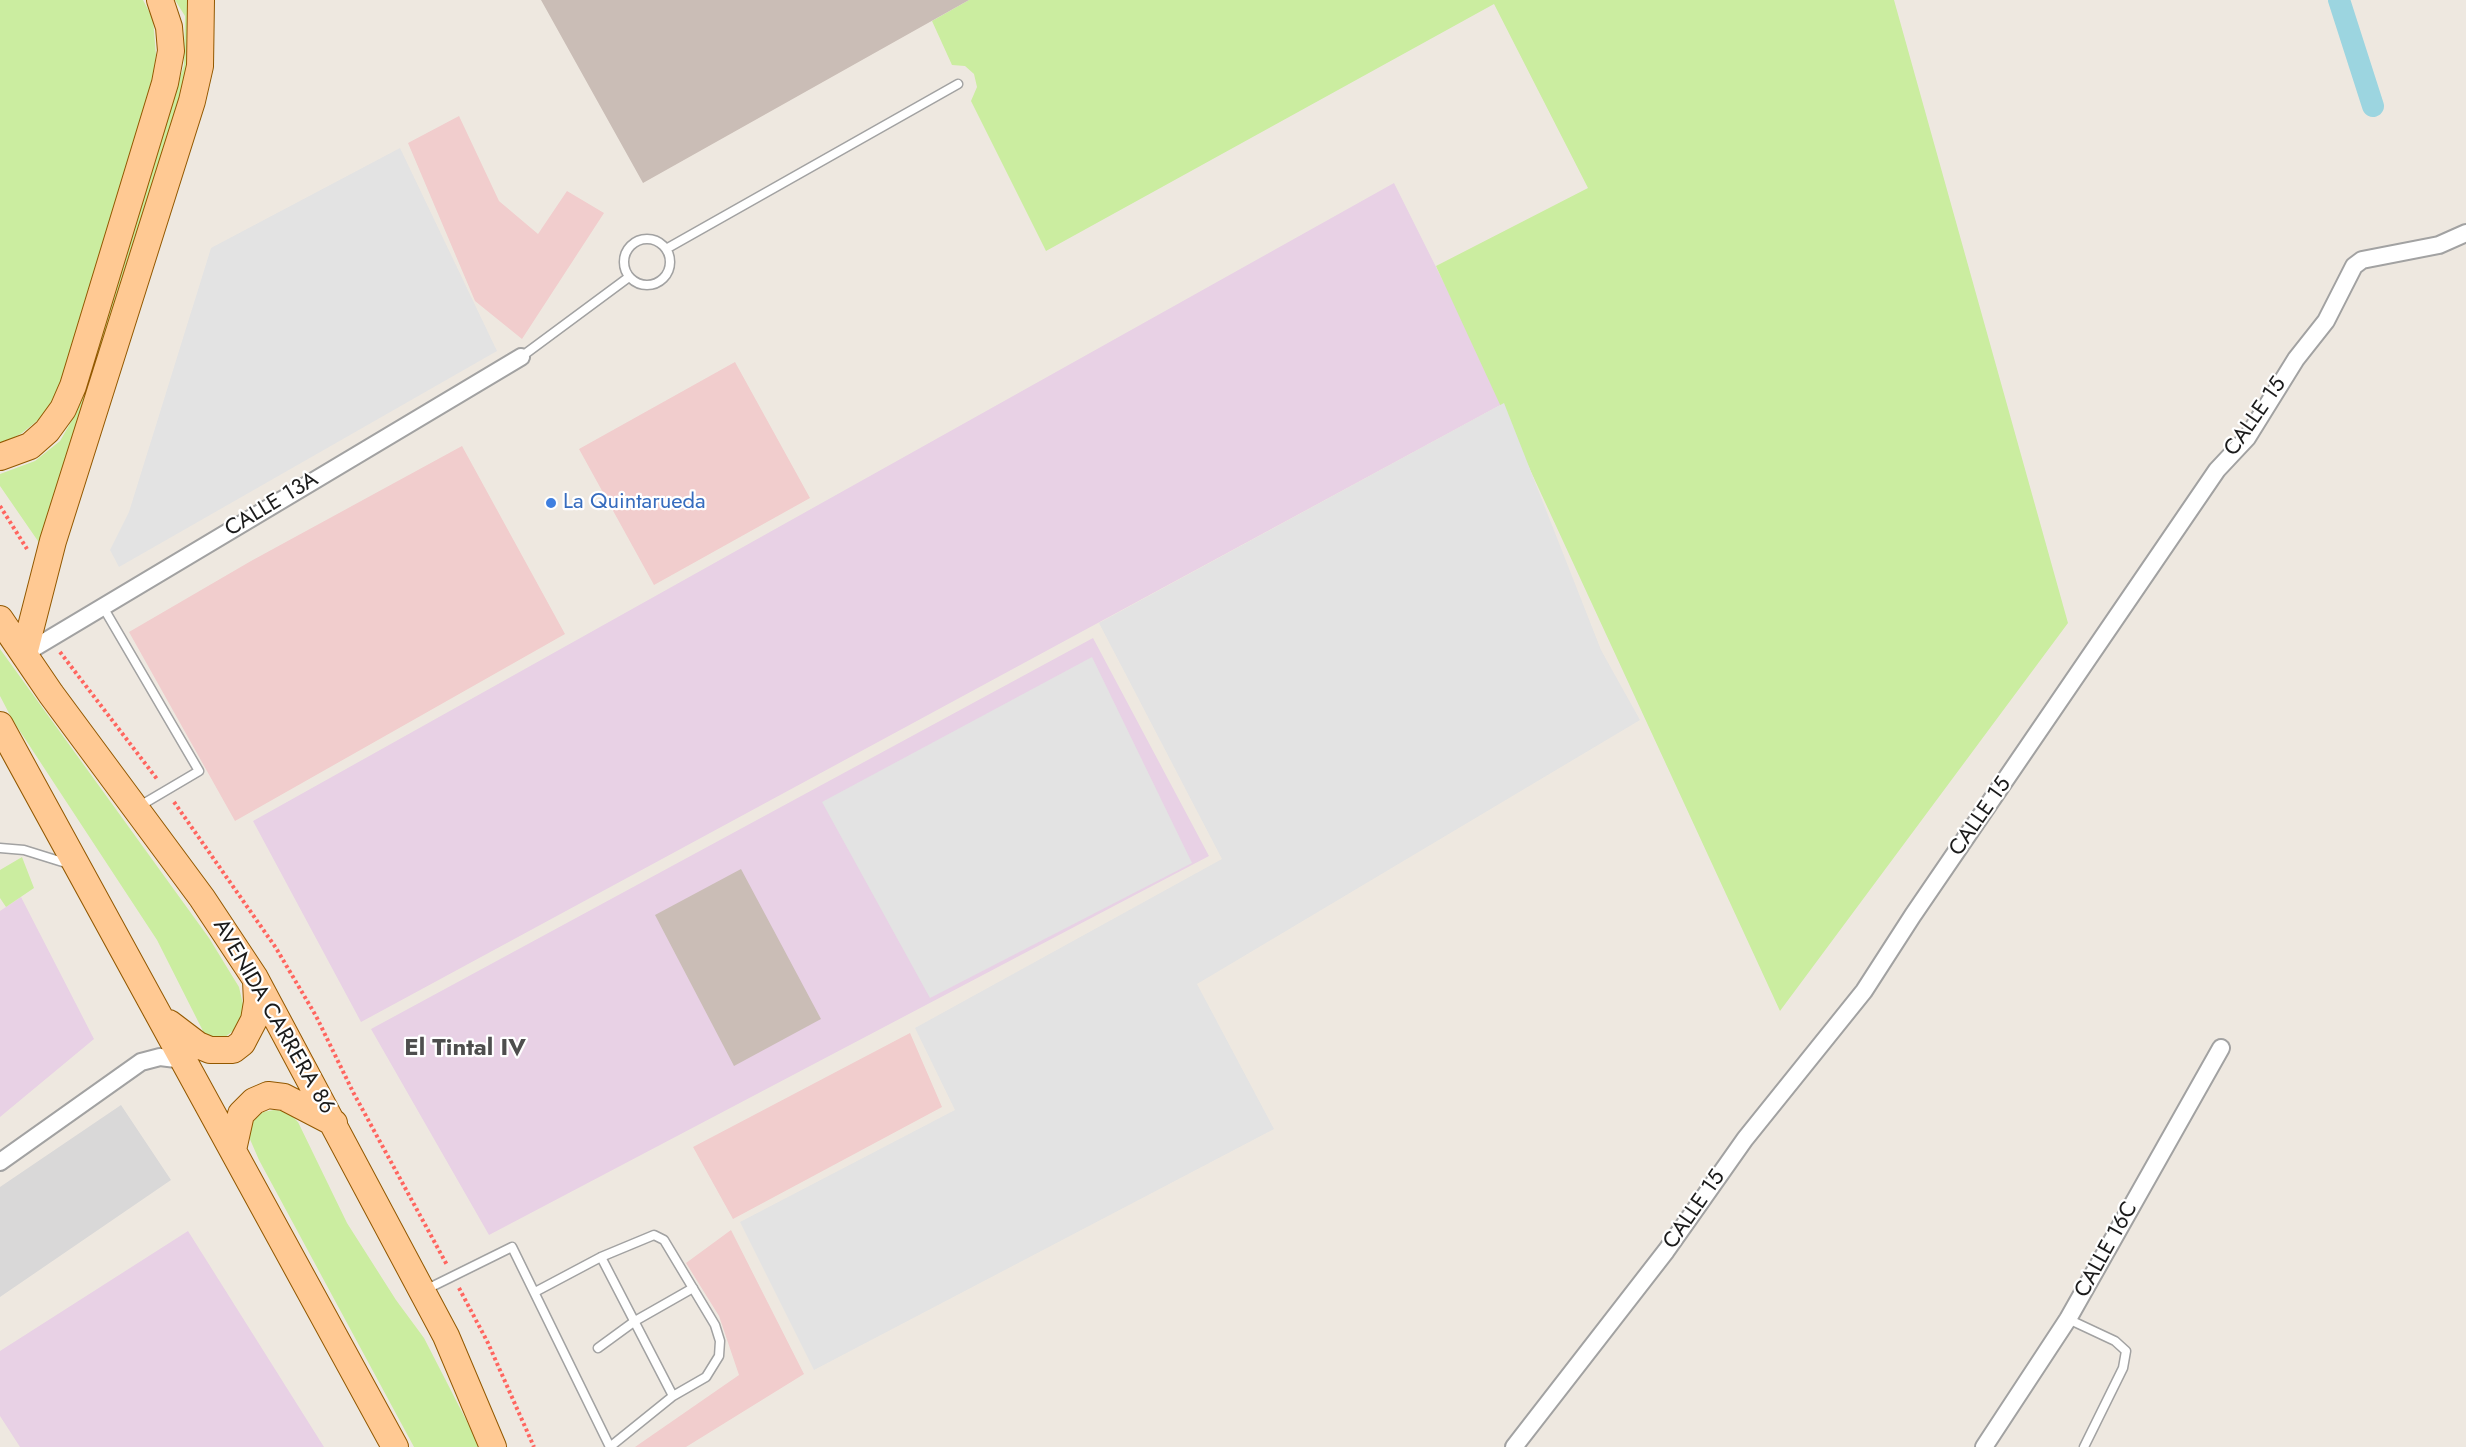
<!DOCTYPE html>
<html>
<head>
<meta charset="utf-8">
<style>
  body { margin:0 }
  canvas { display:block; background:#eee8e0 }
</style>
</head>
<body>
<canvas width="2466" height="1447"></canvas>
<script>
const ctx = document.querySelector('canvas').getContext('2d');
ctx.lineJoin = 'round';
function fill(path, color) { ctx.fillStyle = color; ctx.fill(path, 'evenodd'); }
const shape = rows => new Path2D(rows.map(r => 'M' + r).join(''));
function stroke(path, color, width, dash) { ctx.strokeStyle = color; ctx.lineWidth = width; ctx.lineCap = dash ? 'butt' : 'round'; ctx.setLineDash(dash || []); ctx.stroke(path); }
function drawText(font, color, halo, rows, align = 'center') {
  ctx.font = font + ' Jost,sans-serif'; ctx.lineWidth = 4.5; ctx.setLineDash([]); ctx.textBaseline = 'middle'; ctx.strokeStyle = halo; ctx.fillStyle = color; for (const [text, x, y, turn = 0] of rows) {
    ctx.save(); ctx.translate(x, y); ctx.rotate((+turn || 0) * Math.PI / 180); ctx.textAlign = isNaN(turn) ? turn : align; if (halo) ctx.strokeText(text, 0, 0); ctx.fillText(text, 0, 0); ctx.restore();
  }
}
const residential = shape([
  [121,1105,171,1180,0,1297,0,1187]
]);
const commercial = shape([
  [459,116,499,201,538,234,567,191,604,213,522,339,475,301,408,143],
  [735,362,810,498,654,585,579,449],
  [462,446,565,634,235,821,129,632,251,561],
  [910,1033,942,1107,733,1219,693,1147],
  [731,1230,804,1374,686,1447,635,1447,739,1375,719,1316,686,1263]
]);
const industrial = shape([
  [1394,183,1504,403,361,1022,253,821],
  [1093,638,1209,856,489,1235,371,1029],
  [21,897,94,1039,0,1117,0,911],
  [188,1231,324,1447,20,1447,0,1416,0,1351]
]);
const grass = shape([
  [0,0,143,0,153,19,156,55,150,96,66,376,43,416,22,433,0,445],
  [175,0,194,0,191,69,40,544,0,486,0,474,35,461,60,441,75,415,184,65,185,16],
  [969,0,1894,0,2068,623,1780,1011,1436,266,1588,188,1494,4,1046,251,971,101,977,87,974,74,965,66,952,65,932,21],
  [0,649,209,938,239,987,245,1013,240,1025,224,1038,214,1038,204,1033,157,940,12,719,0,696],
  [22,857,34,888,6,907,0,898,0,870],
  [274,1110,287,1111,298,1122,347,1223,396,1300,424,1338,480,1447,414,1447,259,1160,249,1137,251,1123,263,1112]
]);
const parking = shape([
  [400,148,497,351,119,567,110,550,129,512,211,248],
  [1504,403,1601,650,1640,720,1197,984,1274,1129,814,1370,740,1222,955,1110,915,1028,1222,859,1099,623],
  [1092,657,1192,863,930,998,822,802]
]);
const canal = shape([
  [2339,0,2373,106]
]);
const building = shape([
  [541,0,969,0,643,183],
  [741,869,821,1019,734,1066,655,915]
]);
const path = shape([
  [0,506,27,549],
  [60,652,157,779],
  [174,802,276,948,316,1016,353,1092,447,1265],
  [459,1288,488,1343,534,1447]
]);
const lane = shape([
  '624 262a23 23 0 1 1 46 0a23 23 0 1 1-46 0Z',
  [666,249,958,84],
  [521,357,629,277],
  [103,607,199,771,138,807],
  [0,848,24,850,69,864],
  [601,1257,673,1396,611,1446],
  [423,1291,512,1247,610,1447],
  [535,1292,601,1257,654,1235,664,1240,715,1325,720,1341,719,1356,706,1377,673,1396],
  [2068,1319,2115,1341,2126,1351,2123,1368,2084,1447],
  [598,1348,635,1321,693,1288]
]);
const street = shape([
  [24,654,521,357],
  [0,1162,141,1062,160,1057,184,1060],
  [1514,1447,1666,1251,1745,1139,1864,991,1913,915,2217,470,2247,438,2296,359,2326,321,2354,266,2362,260,2439,245,2466,233],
  [1984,1447,2068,1319,2221,1048]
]);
const primary = shape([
  [0,457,30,446,47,431,63,409,73,386,165,83,171,51,169,27,160,0],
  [0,619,51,694,202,898,255,978,446,1336,493,1447],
  [24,654,53,541,192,101,200,66,201,0],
  [0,725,395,1447],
  [169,1023,198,1045,210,1050,233,1050,242,1043,254,1020,257,1002,256,981],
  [233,1150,241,1114,254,1101,268,1095,284,1097,334,1123]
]);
const markers = [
  [551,503,6,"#3f7fe0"]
];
const streetNames = [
  ["CALLE 15",2256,417,-55],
  ["CALLE 13A",272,505,-31],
  ["CALLE 15",1981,817,-55],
  ["AVENIDA CARRERA 86",273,1017,60],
  ["CALLE 15",1695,1210,-55],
  ["CALLE 16C",2107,1250,-61]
];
const shopNames = [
  ["La Quintarueda",563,503]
];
const neighbourhoodNames = [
  ["El Tintal IV",465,1049]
];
fill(residential, '#d9d8d8');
fill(commercial, '#f1cdcd');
fill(industrial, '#e8d1e5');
fill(grass, '#cbeda0');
fill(parking, '#e3e3e3');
stroke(canal, '#9cd5e0', 22);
fill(building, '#cabdb6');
stroke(lane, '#a2a2a2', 11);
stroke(street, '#a2a2a2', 20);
stroke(primary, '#925800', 28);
stroke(path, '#ff655f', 4, [3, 3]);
stroke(lane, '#fff', 8);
stroke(street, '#fff', 16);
stroke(primary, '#ffc993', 26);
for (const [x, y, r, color] of markers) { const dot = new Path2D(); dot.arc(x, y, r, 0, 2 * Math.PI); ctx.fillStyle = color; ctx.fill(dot); stroke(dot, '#fff', 2); }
drawText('22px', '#1b1b1b', '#fff', streetNames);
drawText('22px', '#366cbe', '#fff', shopNames, 'left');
drawText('bold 24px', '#4e4e4e', '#fff', neighbourhoodNames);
</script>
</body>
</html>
